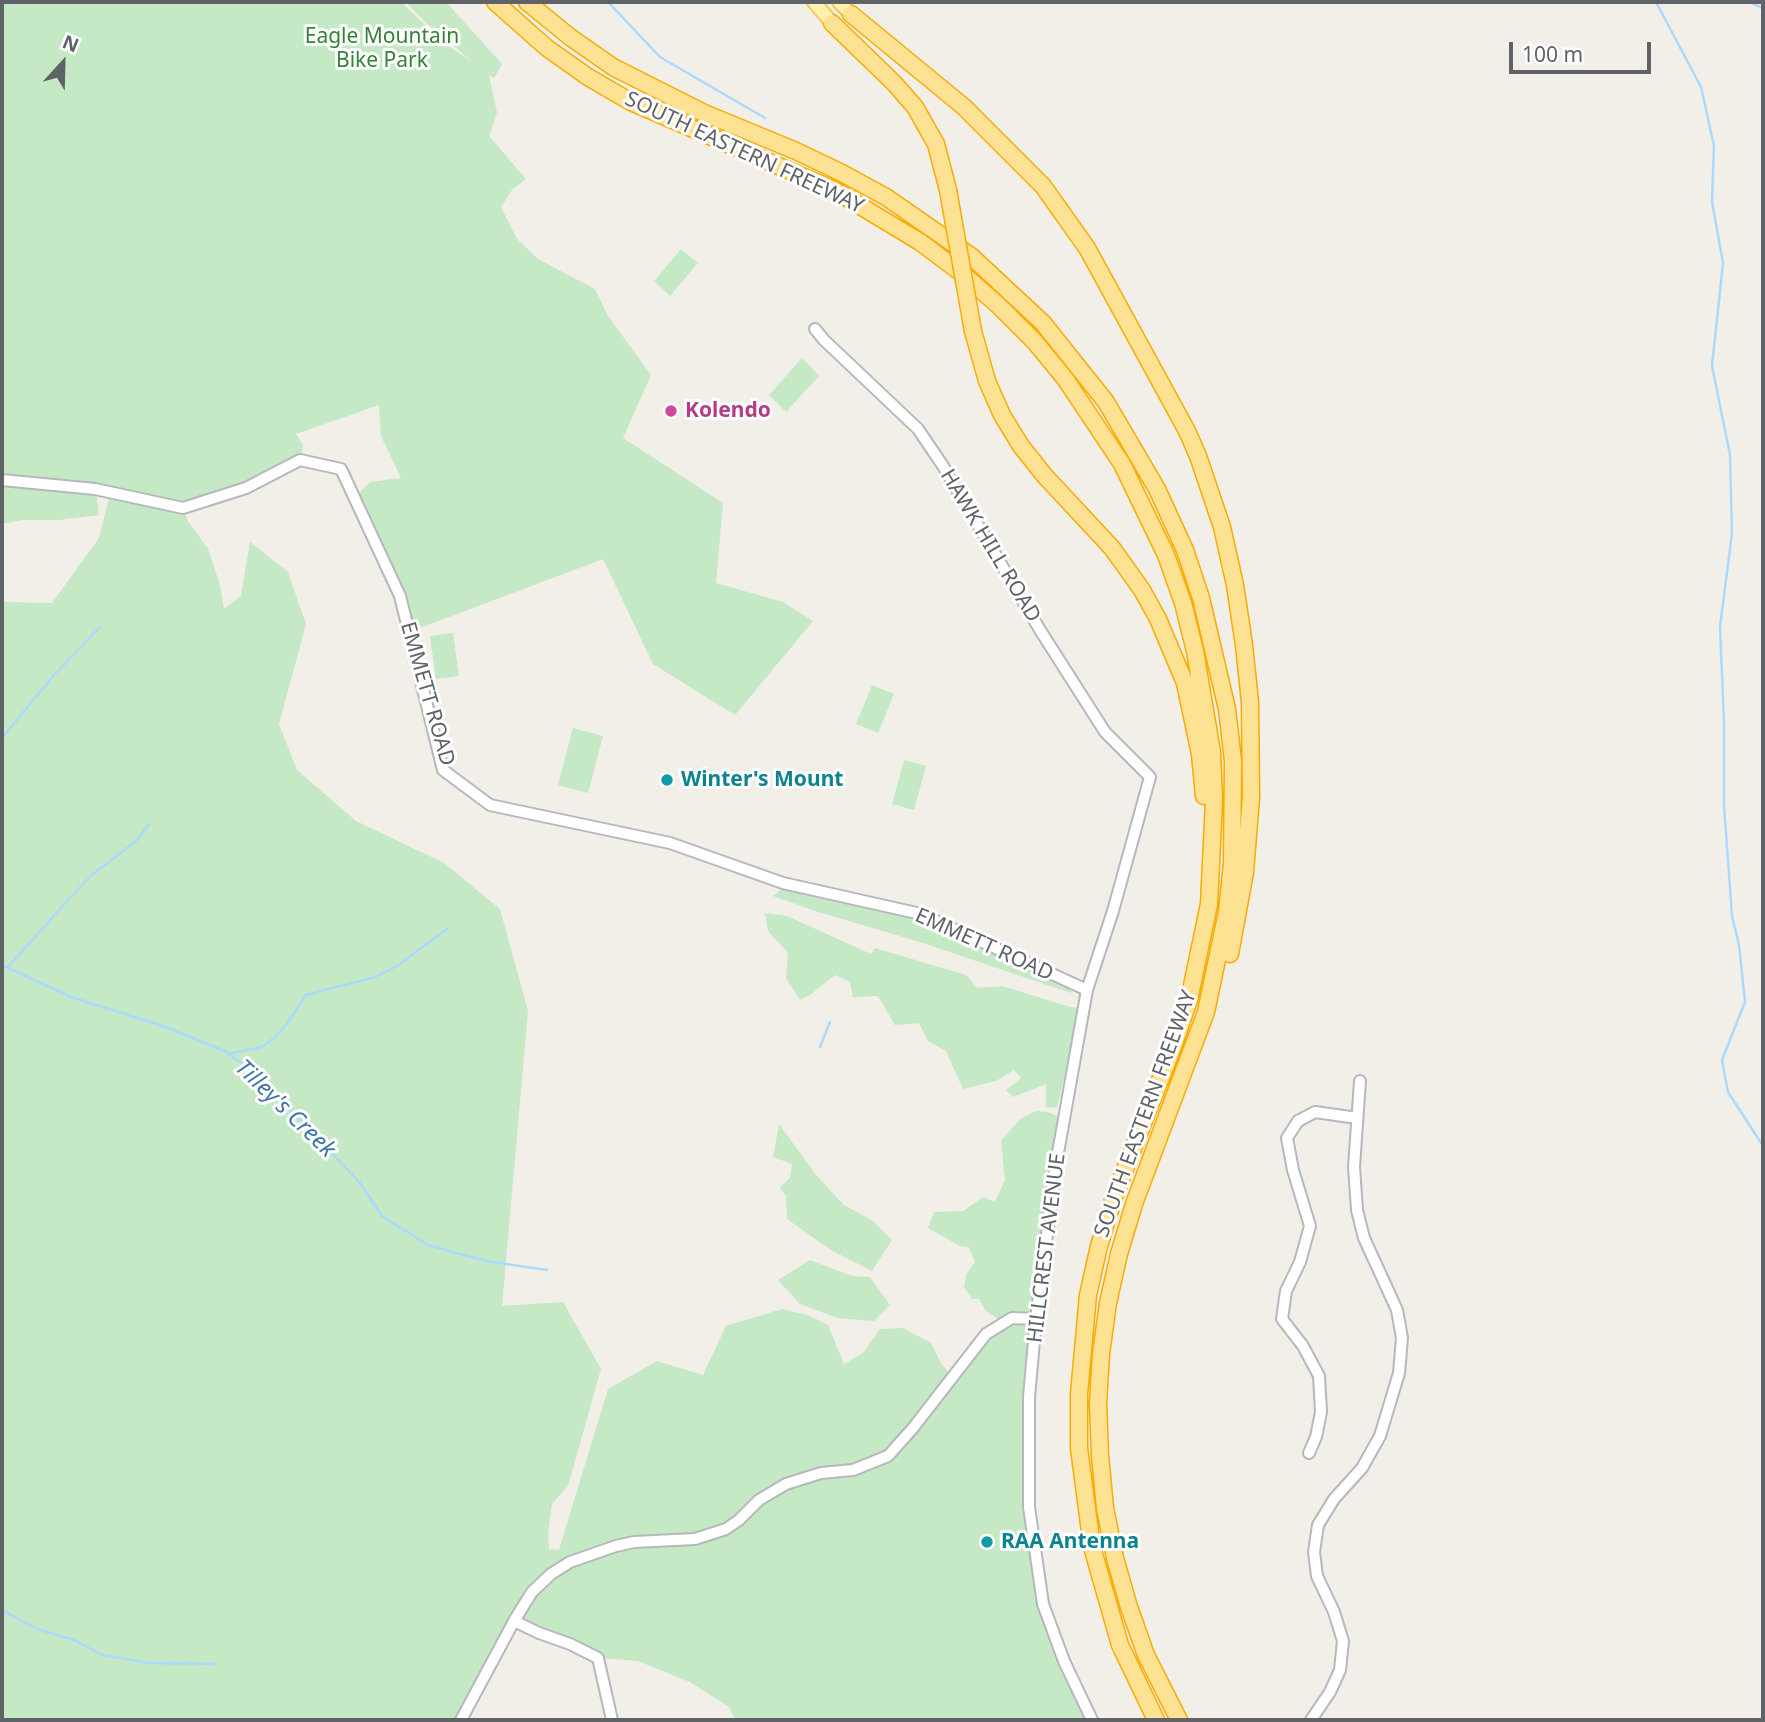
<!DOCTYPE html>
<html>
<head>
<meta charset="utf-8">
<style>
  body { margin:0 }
  #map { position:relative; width:1765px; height:1722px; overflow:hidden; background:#f1efe8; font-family:"Noto Sans",sans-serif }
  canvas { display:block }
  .frame { position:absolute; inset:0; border:4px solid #5f6368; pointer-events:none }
  .north { position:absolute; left:28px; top:28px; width:70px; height:70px; -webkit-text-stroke:5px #fff; paint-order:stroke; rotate:22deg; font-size:19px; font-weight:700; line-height:28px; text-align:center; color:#5f6368 }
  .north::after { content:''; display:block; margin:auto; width:24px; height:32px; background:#5f6368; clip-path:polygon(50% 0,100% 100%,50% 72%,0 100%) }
  .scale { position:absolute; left:1509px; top:42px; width:142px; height:32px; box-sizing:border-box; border:4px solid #5f6368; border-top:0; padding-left:9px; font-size:21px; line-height:24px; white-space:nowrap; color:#5f6368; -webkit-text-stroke:5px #fff; paint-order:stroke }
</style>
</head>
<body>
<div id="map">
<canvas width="1765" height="1722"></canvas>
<div class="frame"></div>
<div class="north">N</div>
<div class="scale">100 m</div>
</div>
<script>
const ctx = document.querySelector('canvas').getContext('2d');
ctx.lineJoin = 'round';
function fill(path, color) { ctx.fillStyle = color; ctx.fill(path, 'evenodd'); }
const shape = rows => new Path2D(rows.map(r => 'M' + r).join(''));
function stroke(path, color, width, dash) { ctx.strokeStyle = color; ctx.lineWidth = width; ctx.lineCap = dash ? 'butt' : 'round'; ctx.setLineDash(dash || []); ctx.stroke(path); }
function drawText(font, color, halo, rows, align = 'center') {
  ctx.font = font + ' "Noto Sans",sans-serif'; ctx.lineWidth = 6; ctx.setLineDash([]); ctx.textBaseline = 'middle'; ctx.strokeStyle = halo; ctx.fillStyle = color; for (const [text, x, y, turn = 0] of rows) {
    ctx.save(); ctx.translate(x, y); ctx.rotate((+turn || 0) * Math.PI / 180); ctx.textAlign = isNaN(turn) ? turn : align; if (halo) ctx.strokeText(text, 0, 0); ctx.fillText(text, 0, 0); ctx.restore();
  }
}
const green = shape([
  [2,2,401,2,444,43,473,62,425,22,406,2,446,2,502,64,494,78,489,75,497,113,489,136,526,179,512,190,501,207,517,239,538,259,595,289,608,316,651,375,623,438,723,503,716,583,783,602,813,621,735,715,653,664,603,559,409,632,400,596,355,497,370,482,401,478,381,436,379,405,296,434,303,445,300,460,246,488,183,508,188,521,208,549,220,585,224,609,241,596,250,542,288,572,306,624,279,724,297,770,356,821,444,863,500,909,528,1011,502,1306,563,1302,601,1369,568,1486,552,1504,548,1533,549,1549,559,1550,608,1389,657,1361,703,1375,726,1326,782,1309,807,1315,828,1325,844,1364,863,1353,880,1329,903,1328,931,1343,941,1363,955,1380,997,1326,1003,1322,986,1311,979,1299,972,1299,964,1287,966,1275,975,1262,969,1247,960,1246,928,1228,934,1212,963,1211,983,1197,995,1202,1005,1180,1001,1141,1019,1120,1036,1111,1048,1112,1064,1119,1036,1319,1029,1507,1045,1610,1092,1720,735,1720,729,1707,690,1682,638,1661,598,1658,514,1621,460,1720,2,1720,2,602,52,603,99,538,110,493,96,490,99,515,59,520,22,520,2,524],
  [681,249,698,263,670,296,654,281],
  [802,358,819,376,786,412,769,395],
  [453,633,459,676,436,679,430,636],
  [872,685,894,694,878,733,856,724],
  [573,728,603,736,588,793,558,785],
  [904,760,926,766,914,810,892,804],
  [788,884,921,914,1073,984,1071,993,917,941,818,912,773,896],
  [765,913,787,916,871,954,875,948,966,975,977,988,1003,986,1070,1007,1083,1008,1071,1079,1064,1078,1057,1108,1046,1107,1046,1084,1013,1097,1006,1090,1021,1078,1014,1070,996,1081,963,1089,946,1051,928,1041,919,1023,895,1025,878,996,853,997,850,982,835,975,810,995,800,1000,786,978,788,953,768,931],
  [779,1124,816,1175,844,1205,873,1221,892,1240,872,1271,831,1250,787,1219,786,1196,780,1187,790,1178,792,1164,773,1157],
  [810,1260,852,1276,870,1277,890,1305,874,1321,838,1318,800,1304,778,1280]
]);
const stream = shape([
  [608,2,660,57,765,118],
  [1656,2,1701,87,1714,146,1712,202,1723,263,1712,366,1730,455,1732,533,1720,627,1724,722,1724,805,1732,916,1739,945,1745,1002,1722,1060,1728,1092,1763,1146],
  [1749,2,1763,8],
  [2,738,54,675,99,628],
  [2,965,71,997,163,1026,225,1051,250,1070,293,1112,360,1183,382,1216,428,1245,486,1261,547,1270],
  [8,967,67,901,93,874,136,841,149,824],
  [820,1047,830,1022],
  [228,1054,262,1047,274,1038,287,1024,306,995,375,977,397,966,448,928],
  [2,1610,37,1629,74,1640,102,1655,150,1663,215,1664]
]);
const minor = shape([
  [815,329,824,340,918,429,943,466,1040,630,1105,732,1150,777,1113,911,1087,990,1056,1164,1036,1319,1029,1397,1029,1507,1043,1604,1064,1661,1092,1720],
  [2,480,95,489,183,508,246,488,300,460,341,469,400,596,443,770,490,805,670,843,783,883,921,914,1087,990],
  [1309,1453,1316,1437,1321,1412,1319,1376,1303,1346,1282,1319,1286,1291,1300,1262,1310,1226,1293,1170,1287,1138,1298,1121,1315,1112,1357,1118],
  [514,1621,539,1633,570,1644,598,1658,612,1720],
  [461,1720,514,1621,532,1592,551,1574,570,1562,616,1546,634,1542,695,1539,726,1529,739,1520,759,1500,786,1484,821,1473,853,1470,888,1456,913,1428,986,1334,1012,1318,1036,1319],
  [1311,1720,1330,1692,1340,1670,1343,1641,1334,1612,1317,1576,1314,1552,1318,1525,1334,1499,1362,1468,1380,1436,1399,1373,1402,1338,1397,1310,1364,1238,1357,1210,1354,1167,1360,1081]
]);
const major = shape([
  [814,2,832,23],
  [839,2,851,14]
]);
const highway = shape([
  [495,2,547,48,588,77,631,102,834,190,920,242,964,275,999,306,1035,342,1066,380,1122,464,1166,555,1183,603,1195,651,1212,752,1214,801,1209,904,1189,1000,1173,1047,1114,1197,1099,1246,1088,1295,1079,1394,1079,1448,1092,1547,1120,1645,1156,1720],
  [527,2,570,37,613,67,704,113,796,151,842,173,886,197,971,256,1043,323,1106,402,1157,489,1185,550,1201,598,1227,709,1233,761,1232,863,1227,912,1206,1012,1134,1204,1119,1254,1108,1303,1101,1354,1098,1403,1100,1456,1105,1508,1115,1558,1129,1607,1146,1655,1179,1720],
  [851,14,964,107,1043,186,1087,248,1187,431,1198,456,1222,527,1235,585,1244,645,1250,702,1251,797,1245,872,1230,954],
  [832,23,894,83,915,107,936,144,948,190],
  [973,331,987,381,1002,415,1021,446,1044,475,1112,548,1142,590,1158,619,1185,683,1200,754,1204,796]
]);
const highwayBridge = shape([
  [948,190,973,331]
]);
const markers = [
  [671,411,7,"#d1479c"],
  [667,780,7,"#0f9aa8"],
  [987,1542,7,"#0f9aa8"]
];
const parkNames = [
  ["Eagle Mountain",382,37],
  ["Bike Park",382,61]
];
const streetNames = [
  ["SOUTH EASTERN FREEWAY",744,153,25],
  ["HAWK HILL ROAD",990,546,59],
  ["EMMETT ROAD",427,694,74],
  ["EMMETT ROAD",984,945,24],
  ["SOUTH EASTERN FREEWAY",1146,1114,-70],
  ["HILLCREST AVENUE",1047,1248,-83]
];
const hotelNames = [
  ["Kolendo",685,411]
];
const cultureNames = [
  ["Winter's Mount",681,780],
  ["RAA Antenna",1001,1542]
];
const waterNames = [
  ["Tilley's Creek",285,1109,44]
];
fill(green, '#c5e8c5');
stroke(stream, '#aadaff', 2.5);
stroke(minor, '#b5b8bc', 14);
stroke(major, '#f2c960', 16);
stroke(highway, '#f9ab00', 19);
stroke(minor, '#fff', 10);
stroke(major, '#fff2af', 12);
stroke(highway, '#fde293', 16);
stroke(highwayBridge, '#f9ab00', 19, []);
stroke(highwayBridge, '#fde293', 16);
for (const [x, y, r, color] of markers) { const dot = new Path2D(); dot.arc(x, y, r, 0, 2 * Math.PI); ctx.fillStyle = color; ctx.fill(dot); stroke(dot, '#fff', 2.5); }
drawText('21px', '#348238', '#fff', parkNames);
drawText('21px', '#5f6368', '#fff', streetNames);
drawText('bold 21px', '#b23c85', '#fff', hotelNames, 'left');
drawText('bold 21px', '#0d838f', '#fff', cultureNames, 'left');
drawText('italic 23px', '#4174aa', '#fff', waterNames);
</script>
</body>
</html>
